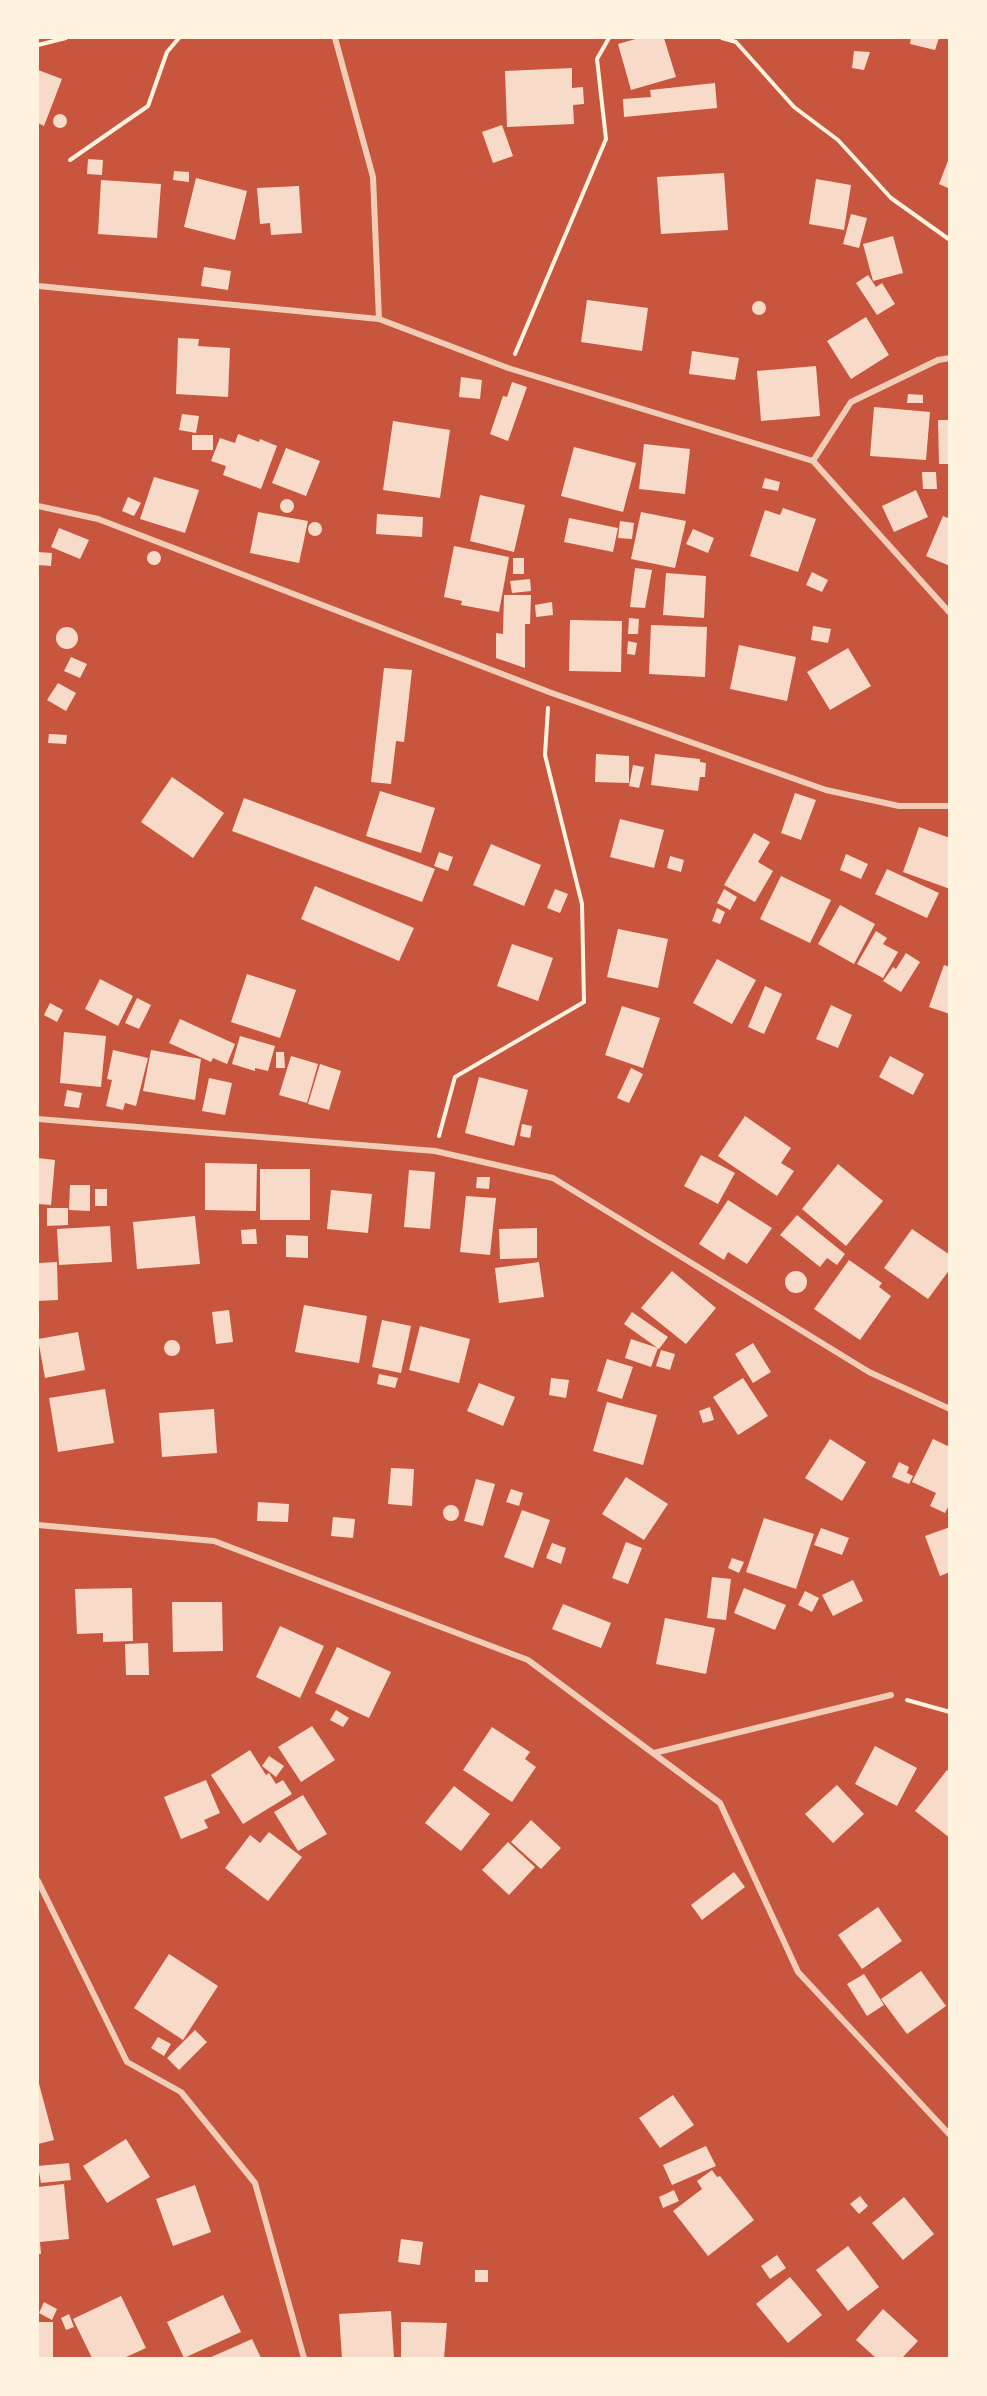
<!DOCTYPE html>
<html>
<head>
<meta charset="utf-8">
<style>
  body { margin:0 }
  #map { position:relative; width:987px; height:2396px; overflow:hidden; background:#c8553d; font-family:Poppins,sans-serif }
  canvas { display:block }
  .frame { position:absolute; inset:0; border:39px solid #fff3e0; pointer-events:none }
</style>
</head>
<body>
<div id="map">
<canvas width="987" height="2396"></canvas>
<div class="frame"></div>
</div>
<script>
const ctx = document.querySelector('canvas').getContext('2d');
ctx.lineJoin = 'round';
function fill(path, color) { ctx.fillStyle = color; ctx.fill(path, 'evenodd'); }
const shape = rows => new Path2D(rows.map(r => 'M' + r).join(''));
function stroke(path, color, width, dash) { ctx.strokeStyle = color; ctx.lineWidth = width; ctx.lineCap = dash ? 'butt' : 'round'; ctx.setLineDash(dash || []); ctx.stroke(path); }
const building = shape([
  [639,38,664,38,676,77,631,90,618,44],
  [911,38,939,38,935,50,910,44],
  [854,51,870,52,864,70,852,68],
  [572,68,572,88,583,87,584,104,573,105,574,124,507,127,505,71],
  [38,70,62,79,44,126,38,123],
  [715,83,717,108,624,117,623,99,651,97,650,90],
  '53 121a7 7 0 1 1 14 0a7 7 0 1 1-14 0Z',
  [502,125,513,156,493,163,482,132],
  [949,158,950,158,950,189,939,184],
  [88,159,103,160,102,175,87,174],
  [174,171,189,172,189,182,173,180],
  [724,173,728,230,661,234,657,177],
  [196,178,247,191,235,240,184,227],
  [816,179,851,185,844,230,809,224],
  [101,180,161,184,157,238,98,234],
  [299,186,302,233,271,235,270,223,260,224,257,188],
  [851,214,867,218,859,248,843,244],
  [893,236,903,273,873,281,863,244],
  [204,267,231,271,228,290,201,286],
  [868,275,876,287,882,283,895,304,877,315,856,283],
  [587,300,648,308,642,351,581,342],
  '752 308a7 7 0 1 1 14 0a7 7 0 1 1-14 0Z',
  [866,317,889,355,851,379,827,341],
  [178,338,199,339,198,346,230,348,228,397,176,394],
  [692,351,739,358,735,380,689,374],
  [816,366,820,416,761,421,757,371],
  [461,377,482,380,480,399,459,397],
  [512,382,527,387,508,441,490,434,503,396,507,397],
  [908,394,923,395,923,403,907,403],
  [874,407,930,412,926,460,870,456],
  [182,414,199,416,196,433,179,430],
  [938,420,950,420,950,464,939,464],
  [393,421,450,430,440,498,383,490],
  [238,434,259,442,260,439,277,446,261,489,223,475,226,466,211,461,220,438,235,443],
  [192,435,213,435,213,450,192,450],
  [644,444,690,449,685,494,639,489],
  [574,447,636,463,623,512,561,496],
  [286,448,320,461,306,496,272,483],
  [922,472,936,472,937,489,923,489],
  [154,477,199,490,185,533,140,519],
  [765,478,780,482,778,491,762,488],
  [916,490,928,517,894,532,882,506],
  [480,495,525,505,514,552,470,541],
  [128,497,141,503,134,516,122,511],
  '280 506a7 7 0 1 1 14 0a7 7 0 1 1-14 0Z',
  [783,508,816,519,798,572,750,556,765,510,780,515],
  [258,512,308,521,299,563,250,553],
  [641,512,686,521,675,568,631,559],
  [377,514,423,517,422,537,376,534],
  [943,516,950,519,950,566,926,556],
  [569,518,618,528,613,552,564,542],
  [620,521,634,523,632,539,618,538],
  '308 529a7 7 0 1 1 14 0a7 7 0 1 1-14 0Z',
  [59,528,89,540,80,559,51,547],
  [693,529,714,538,708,553,686,544],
  [454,546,509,557,499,612,461,605,462,601,444,597],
  '147 558a7 7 0 1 1 14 0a7 7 0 1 1-14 0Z',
  [38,552,52,553,51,566,38,565],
  [513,558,524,558,524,574,513,574],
  [635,568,652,570,645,608,630,607],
  [812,572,828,580,822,592,806,585],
  [666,573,706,576,704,618,663,615],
  [530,579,531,591,512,593,510,581],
  [504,595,531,595,530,624,525,624,525,668,496,658,496,633,503,634],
  [552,602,553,615,536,617,535,605],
  [629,618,639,619,638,634,628,634],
  [570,620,622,621,621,672,569,671],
  [651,625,707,627,705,677,649,674],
  [813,626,831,629,828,643,811,640],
  '56 638a11 11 0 1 1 22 0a11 11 0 1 1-22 0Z',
  [628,641,637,643,635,655,627,654],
  [739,645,796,657,787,701,730,689],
  [848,648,871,686,830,710,807,672],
  [71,657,87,664,80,678,64,671],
  [384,668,412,670,404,742,396,741,391,784,371,782],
  [58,683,76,693,66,711,47,700],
  [49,734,67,735,66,744,48,743],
  [596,754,629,756,629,783,595,782],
  [655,754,700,759,700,762,706,763,705,777,700,777,698,791,651,785],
  [633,765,644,767,639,788,629,786],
  [172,777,224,813,193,858,141,822],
  [380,791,435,808,421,853,366,836],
  [795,793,816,800,801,840,781,833],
  [244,798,435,869,422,902,232,831],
  [620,819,664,830,654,868,610,857],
  [919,827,950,838,950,889,903,872],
  [754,833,770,842,758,862,773,871,755,902,724,885],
  [491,844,541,865,524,906,473,885],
  [439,852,453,857,448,871,434,866],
  [846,854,868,864,861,879,840,870],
  [670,856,684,860,681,872,667,868],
  [887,869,939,893,927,918,875,894],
  [781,876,831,900,810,943,760,919],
  [315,886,414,928,399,961,301,919],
  [555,889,568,894,560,913,547,908],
  [724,889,737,897,730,910,717,903],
  [840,905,875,924,854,964,818,944],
  [717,908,725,912,720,924,712,921],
  [618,929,668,939,658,988,607,977],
  [876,931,887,938,883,944,898,952,883,978,857,964],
  [512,944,553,958,538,1001,497,986],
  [906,953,920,962,901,992,883,981,893,967,896,969],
  [717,959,756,980,732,1024,693,1003],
  [944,965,950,967,950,1014,929,1007],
  [247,974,296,990,280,1038,231,1022],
  [100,979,133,996,118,1026,85,1009],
  [765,986,782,994,764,1034,748,1027],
  [137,998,151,1005,139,1029,125,1023],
  [50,1003,63,1010,57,1022,44,1015],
  [831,1005,852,1015,838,1048,816,1039],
  [622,1006,660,1018,643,1068,605,1055],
  [180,1019,235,1044,227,1064,213,1058,211,1062,169,1043],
  [64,1032,106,1036,101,1087,60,1083],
  [240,1036,275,1046,268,1071,255,1068,255,1071,232,1064],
  [113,1050,148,1058,136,1106,125,1103,123,1110,106,1106,112,1080,107,1079],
  [151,1050,201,1059,195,1100,143,1091],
  [276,1052,284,1052,285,1068,276,1068],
  [291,1056,318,1064,307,1103,279,1095],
  [890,1056,924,1074,913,1095,879,1077],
  [320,1064,341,1071,329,1110,308,1104],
  [631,1068,643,1074,629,1103,617,1098],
  [479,1077,528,1090,514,1146,465,1133],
  [209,1078,232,1083,225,1115,202,1111],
  [67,1090,82,1093,79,1108,64,1106],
  [745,1116,791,1148,781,1163,794,1171,777,1196,718,1156],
  [522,1124,532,1126,530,1138,520,1136],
  [701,1155,735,1173,718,1204,684,1186],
  [38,1158,55,1160,51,1205,38,1204],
  [205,1163,257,1164,256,1211,205,1210],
  [838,1164,883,1201,846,1246,802,1209],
  [260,1169,310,1169,310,1220,260,1220],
  [409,1170,435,1172,430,1229,404,1227],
  [477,1177,490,1177,489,1189,476,1188],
  [70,1185,90,1185,90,1211,69,1210],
  [95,1189,107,1189,107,1206,95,1206],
  [331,1190,372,1194,368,1233,327,1229],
  [466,1196,496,1198,490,1255,460,1252],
  [728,1200,772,1228,747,1264,728,1252,724,1260,699,1244],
  [47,1208,68,1208,68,1225,47,1226],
  [797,1215,845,1254,837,1265,827,1258,820,1267,780,1235],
  [195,1216,200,1264,137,1269,133,1222],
  [110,1226,112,1262,59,1265,57,1229],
  [537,1228,537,1258,500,1259,499,1229],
  [256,1229,257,1244,242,1244,241,1230],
  [912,1229,950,1255,950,1269,928,1299,884,1268],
  [286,1235,308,1236,308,1258,286,1257],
  [849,1260,882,1283,879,1287,891,1296,860,1340,814,1309],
  [57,1262,58,1300,38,1301,38,1263],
  [539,1262,544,1297,499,1303,495,1268],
  '785 1282a11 11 0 1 1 22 0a11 11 0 1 1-22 0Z',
  [672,1271,716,1308,686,1344,641,1308],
  [304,1305,367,1316,359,1363,295,1352],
  [229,1310,233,1342,216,1344,212,1312],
  [632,1312,668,1337,659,1349,624,1324],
  [382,1320,411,1326,401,1373,372,1367],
  [420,1326,470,1339,459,1383,409,1370],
  [78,1332,85,1370,45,1378,38,1339],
  [631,1339,658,1348,651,1367,625,1358],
  '164 1348a8 8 0 1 1 16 0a8 8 0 1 1-16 0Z',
  [753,1343,771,1372,753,1383,735,1354],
  [661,1350,675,1354,670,1370,656,1366],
  [607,1359,633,1367,622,1399,597,1391],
  [379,1374,398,1378,395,1388,377,1384],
  [551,1378,569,1380,566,1398,549,1395],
  [743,1378,768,1416,738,1435,713,1397],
  [479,1383,515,1397,503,1426,467,1411],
  [105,1389,114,1443,58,1452,49,1398],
  [607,1402,657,1415,643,1465,593,1451],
  [710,1407,714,1420,703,1423,699,1411],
  [214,1409,217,1453,162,1457,159,1413],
  [830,1439,866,1462,842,1501,805,1478],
  [933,1439,950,1447,950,1503,945,1513,930,1506,936,1493,912,1482],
  [899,1462,909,1467,907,1473,913,1476,909,1484,892,1477],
  [391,1468,414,1469,412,1506,388,1504],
  [626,1477,668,1504,644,1540,602,1514],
  [476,1479,495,1484,483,1526,464,1521],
  [511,1489,523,1493,519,1506,506,1502],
  [258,1502,289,1504,288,1522,257,1521],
  '443 1513a8 8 0 1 1 16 0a8 8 0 1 1-16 0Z',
  [522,1510,550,1520,533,1568,504,1557],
  [333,1517,355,1519,353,1538,331,1536],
  [764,1518,814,1534,796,1589,746,1572],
  [950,1527,950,1572,940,1576,925,1536],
  [821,1528,849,1538,842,1555,814,1545],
  [626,1542,642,1548,628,1584,612,1578],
  [552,1543,566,1548,561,1564,546,1558],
  [732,1558,744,1562,739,1573,728,1568],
  [712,1577,731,1579,726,1620,707,1618],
  [853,1580,863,1601,833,1616,822,1595],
  [132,1588,133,1641,103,1642,103,1633,77,1634,75,1589],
  [744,1588,786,1605,775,1630,734,1613],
  [805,1591,819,1598,812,1612,798,1605],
  [172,1602,222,1602,223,1651,173,1652],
  [563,1604,611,1623,601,1648,552,1629],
  [665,1618,715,1628,706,1674,656,1664],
  [280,1626,324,1646,300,1698,256,1677],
  [148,1643,149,1675,126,1675,125,1644],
  [337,1647,391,1672,369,1718,315,1693],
  [336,1710,349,1718,343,1727,330,1720],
  [312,1726,335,1760,301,1782,278,1747],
  [492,1727,530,1752,525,1759,536,1767,512,1802,463,1770],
  [875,1746,917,1768,897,1806,855,1784],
  [250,1750,266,1775,269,1773,276,1784,283,1780,292,1794,243,1824,211,1775],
  [269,1756,284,1766,276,1777,262,1766],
  [947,1770,950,1772,950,1838,915,1811],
  [206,1780,220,1813,204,1820,208,1828,181,1839,164,1797],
  [837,1785,864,1814,833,1843,805,1814],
  [454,1786,490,1814,461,1851,425,1823],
  [303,1795,327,1834,298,1851,274,1812],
  [531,1820,561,1848,541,1869,511,1842],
  [269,1832,302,1857,268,1901,225,1868,250,1835,260,1843],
  [508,1842,535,1867,509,1895,482,1870],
  [734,1872,745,1887,702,1920,691,1905],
  [878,1907,902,1941,862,1969,838,1935],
  [169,1954,218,1986,183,2040,134,2008],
  [921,1971,946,2006,907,2034,881,1999],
  [864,1974,884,2005,867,2016,847,1984],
  [195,2030,207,2042,179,2070,167,2058],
  [158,2037,171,2044,164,2056,151,2048],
  [38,2080,54,2140,38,2144],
  [673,2095,694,2125,660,2148,639,2118],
  [126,2139,150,2177,107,2203,83,2166],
  [706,2146,716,2166,672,2185,663,2165],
  [69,2163,71,2180,41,2183,38,2166],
  [712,2170,717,2177,720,2176,754,2220,708,2256,673,2211,702,2189,697,2181],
  [64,2184,69,2239,40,2242,41,2254,38,2254,38,2187],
  [195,2185,211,2232,173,2246,156,2199],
  [674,2190,679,2201,663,2208,659,2197],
  [860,2196,868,2206,859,2214,850,2204],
  [904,2197,934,2234,903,2260,872,2223],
  [401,2239,423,2242,420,2265,398,2262],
  [848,2246,879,2287,848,2311,816,2270],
  [777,2255,786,2268,770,2279,761,2266],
  [475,2270,488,2270,488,2282,475,2282],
  [790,2277,822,2315,788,2343,756,2304],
  [223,2295,241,2332,184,2358,167,2322],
  [121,2296,146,2348,124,2358,92,2358,73,2319],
  [44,2302,57,2309,52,2320,39,2313],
  [883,2309,918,2341,902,2358,876,2358,856,2340],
  [391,2311,394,2358,342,2358,339,2314],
  [69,2314,74,2327,66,2330,61,2318],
  [38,2322,53,2322,53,2358,38,2358],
  [401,2322,447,2323,444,2358,401,2358],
  [252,2339,261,2358,209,2358]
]);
const path = shape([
  [722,38,736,42,794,107,838,140,891,198,950,240],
  [38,45,66,38],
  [70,160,148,106,167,52,179,38],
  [515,354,606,139,597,59,609,38],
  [439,1136,455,1077,584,1002,582,904,545,755,548,708],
  [907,1700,950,1712]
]);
const minor = shape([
  [335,38,373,177,379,319],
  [38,286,379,319,508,368,813,461,950,613],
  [813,461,851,402,938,360,950,358],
  [38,506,98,519,549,692,826,790,899,806,950,806],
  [38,1119,435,1151,553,1178,869,1372,950,1409],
  [38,1525,214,1541,528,1660,720,1803,798,1972,950,2135],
  [654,1753,891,1695],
  [38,1881,127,2062,181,2092,255,2183,304,2358]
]);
fill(building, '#f7dbc8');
stroke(path, '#fff3e0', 4);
stroke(minor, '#f1ccb7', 6);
</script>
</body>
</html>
